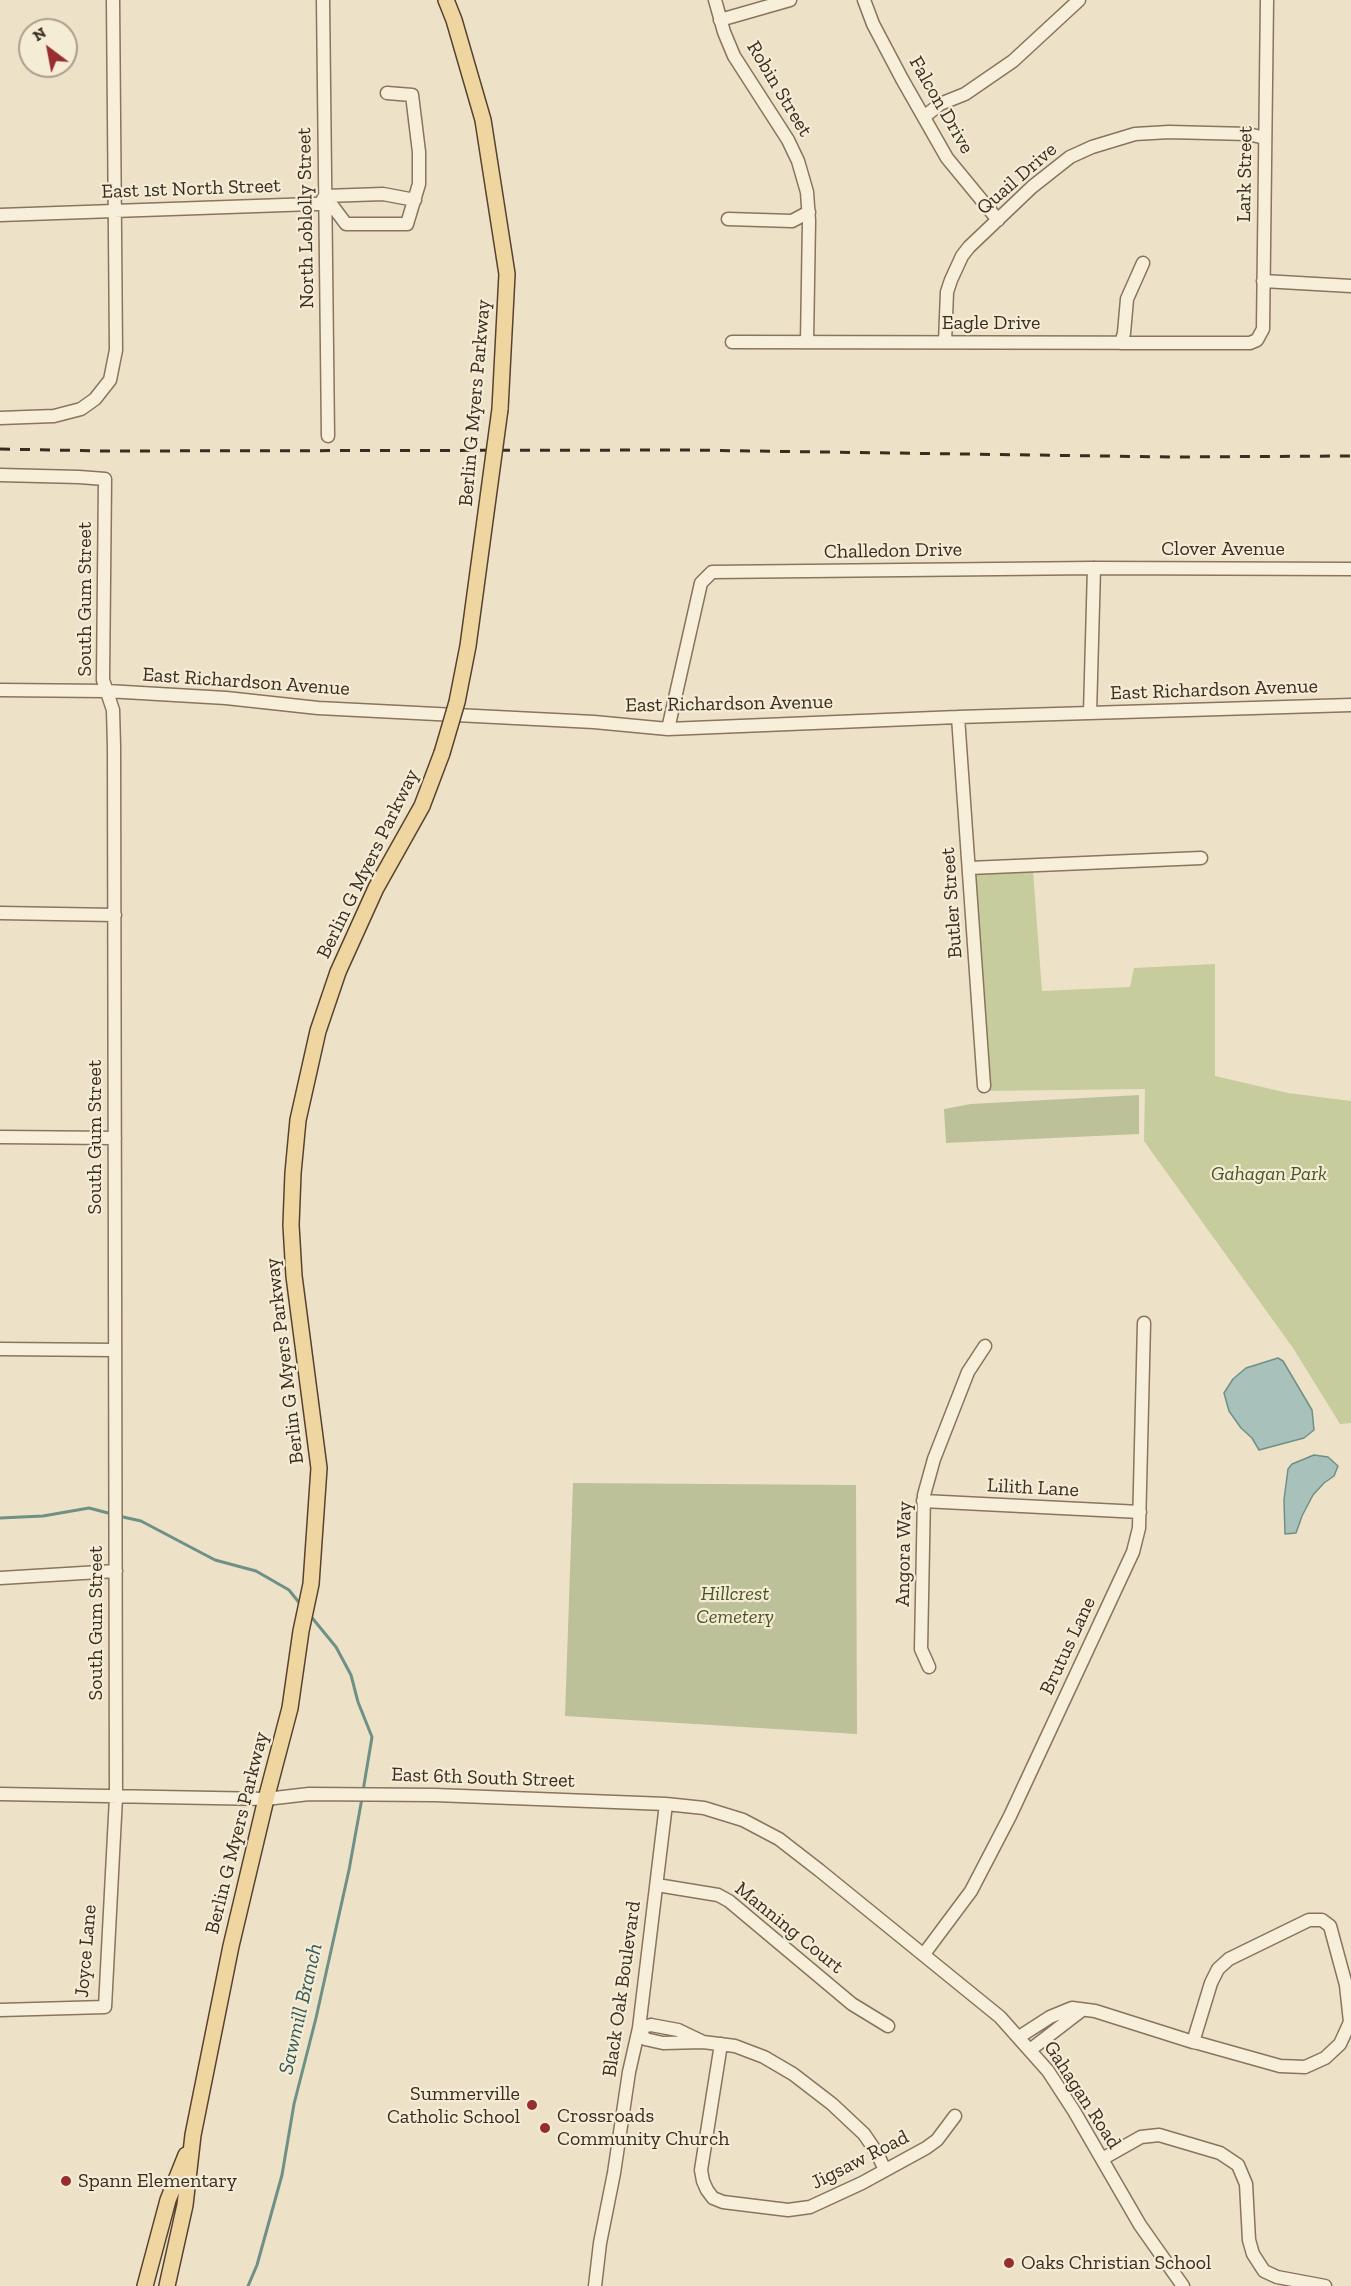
<!DOCTYPE html>
<html>
<head>
<meta charset="utf-8">
<style>
  body { margin:0 }
  #map { position:relative; width:1351px; height:2286px; overflow:hidden; background:#ede2c7; font-family:"Zilla Slab",serif }
  canvas { display:block }
  .north { position:absolute; left:18px; top:18px; width:60px; height:60px; box-sizing:border-box; background:#f5ecd6; border:2px solid #aa9f8d; border-radius:50%; rotate:328deg; font-size:16px; font-weight:700; line-height:24px; text-align:center; color:#3a2c20 }
  .north::after { content:''; display:block; margin:auto; width:21px; height:27px; background:#962e2f; clip-path:polygon(50% 0,100% 100%,50% 72%,0 100%) }
</style>
</head>
<body>
<div id="map">
<canvas width="1351" height="2286"></canvas>
<div class="north">N</div>
</div>
<script>
const ctx = document.querySelector('canvas').getContext('2d');
ctx.lineJoin = 'round';
function fill(path, color) { ctx.fillStyle = color; ctx.fill(path, 'evenodd'); }
const shape = rows => new Path2D(rows.map(r => 'M' + r).join(''));
function stroke(path, color, width, dash) { ctx.strokeStyle = color; ctx.lineWidth = width; ctx.lineCap = dash ? 'butt' : 'round'; ctx.setLineDash(dash || []); ctx.stroke(path); }
function drawText(font, color, halo, rows, align = 'center') {
  ctx.font = font + ' "Zilla Slab",serif'; ctx.lineWidth = 4.5; ctx.setLineDash([]); ctx.textBaseline = 'middle'; ctx.strokeStyle = halo; ctx.fillStyle = color; for (const [text, x, y, turn = 0] of rows) {
    ctx.save(); ctx.translate(x, y); ctx.rotate((+turn || 0) * Math.PI / 180); ctx.textAlign = isNaN(turn) ? turn : align; if (halo) ctx.strokeText(text, 0, 0); ctx.fillText(text, 0, 0); ctx.restore();
  }
}
const green = shape([
  [1033,871,1042,991,1130,987,1134,968,1215,964,1215,1076,1288,1093,1351,1101,1351,1423,1340,1424,1293,1348,1144,1141,1145,1089,981,1091,974,873]
]);
const cemetery = shape([
  [1139,1095,1139,1134,946,1143,944,1109,971,1104],
  [573,1483,856,1485,857,1734,565,1716]
]);
const water = shape([
  [1278,1358,1283,1361,1312,1410,1314,1430,1304,1438,1259,1450,1252,1438,1241,1428,1229,1411,1224,1393,1233,1379,1246,1368,1278,1358],
  [1314,1455,1328,1457,1338,1466,1334,1476,1324,1483,1313,1495,1302,1516,1296,1533,1285,1534,1284,1500,1288,1469,1292,1464,1314,1455]
]);
const stream = shape([
  [123,1517,141,1521,215,1560,256,1571,289,1590,301,1605],
  [0,1518,43,1516,89,1508,108,1513],
  [309,1614,336,1647,351,1675,358,1702,372,1737,363,1791],
  [248,2286,257,2265,282,2175,294,2104,316,2018,349,1870,362,1798]
]);
const minor = shape([
  [323,0,328,436],
  [715,0,724,32,734,56,788,140,798,161,807,192,809,221,807,342],
  [864,0,873,24,902,79,947,158,998,220],
  [720,20,790,0],
  [924,117,940,104,965,94,1013,61,1079,0],
  [325,196,346,224,407,224,419,184,419,152,412,95,387,93],
  [0,215,313,204,320,204,325,196,383,194,415,200],
  [728,219,792,221,809,212],
  [1263,281,1351,286],
  [732,342,1250,343,1257,340,1263,329,1267,0],
  [945,342,947,292,951,280,962,256,969,247,1032,187,1070,157,1092,147,1135,134,1169,132,1248,134,1265,138],
  [1121,343,1124,333,1127,299,1143,263],
  [0,418,54,416,81,409,95,399,110,380,116,350,113,0],
  [0,475,79,477,105,479,103,680,113,710,114,746,116,1797,105,2007,0,2010],
  [0,690,107,691,226,698,318,708,594,722,668,729,958,717,1351,705],
  [1090,713,1094,568],
  [958,717,984,1086],
  [668,729,701,583,712,572,1094,568,1351,569],
  [969,868,1201,858],
  [0,913,115,915],
  [0,1137,115,1138],
  [0,1349,115,1350],
  [923,1501,1140,1512],
  [0,1578,116,1571],
  [929,1667,921,1649,924,1495,934,1459,968,1372,985,1346],
  [0,1794,266,1799,309,1794,435,1795,666,1804,704,1808,743,1820,779,1839,819,1870,1000,2017,1048,2071,1074,2111,1140,2225,1183,2286],
  [657,1885,718,1895,729,1901,852,2004,888,2026],
  [924,1954,971,1891,1010,1816,1133,1552,1139,1528,1144,1323],
  [651,2025,678,2030,703,2042,663,2043,645,2039,639,2028,651,2025],
  [1019,2037,1050,2017,1072,2008,1095,2011,1193,2042,1198,2043,1280,2066,1305,2067,1325,2058,1340,2044,1350,2022,1346,1985,1330,1926,1322,1920,1309,1920,1229,1959,1218,1969,1211,1983,1193,2042],
  [703,2042,735,2046,764,2057,793,2074,832,2104,864,2134,877,2153,885,2170],
  [721,2044,701,2170,703,2181,707,2190,713,2198,723,2202,788,2210,810,2207,862,2183,926,2148,937,2140,955,2116],
  [1030,2050,1082,2010],
  [1102,2159,1141,2137,1159,2135,1220,2153,1238,2165,1246,2184,1249,2240,1253,2254,1264,2271,1277,2277,1325,2286],
  [595,2286,600,2243,614,2173,629,2072,639,2028,666,1804]
]);
const major = shape([
  [446,0,454,20,483,120,507,274,500,409],
  [145,2286,168,2200,186,2155],
  [167,2286,185,2205,193,2135,231,1946,266,1799,290,1708,301,1631,311,1584,319,1468,294,1276,291,1225,293,1173,298,1120,318,1031,338,972,376,888,422,806,442,753]
]);
const rail = shape([
  [0,449,106,451,684,450,1172,457,1351,456]
]);
const majorBridge = shape([
  [442,753,457,702,468,646,500,409]
]);
const markers = [
  [532,2105,6,"#962e2f"],
  [545,2128,6,"#962e2f"],
  [66,2181,6,"#962e2f"],
  [1009,2263,6,"#962e2f"]
];
const streetNames = [
  ["Robin Street",779,89,59],
  ["Falcon Drive",941,105,60],
  ["Lark Street",1245,174,-89],
  ["Quail Drive",1017,179,-41],
  ["East 1st North Street",191,189,-2],
  ["North Loblolly Street",306,218,-91],
  ["Eagle Drive",991,323],
  ["Berlin G Myers Parkway",475,403,-85],
  ["Clover Avenue",1223,549],
  ["Challedon Drive",893,551,-1],
  ["South Gum Street",85,599,-90],
  ["East Richardson Avenue",246,682,4],
  ["East Richardson Avenue",1214,690,-2],
  ["East Richardson Avenue",729,704,-1],
  ["Berlin G Myers Parkway",368,864,-64],
  ["Butler Street",952,903,-94],
  ["South Gum Street",95,1137,-90],
  ["Berlin G Myers Parkway",285,1361,-97],
  ["Lilith Lane",1033,1488,3],
  ["Angora Way",904,1554,-89],
  ["South Gum Street",96,1623,-90],
  ["Brutus Lane",1068,1646,-65],
  ["East 6th South Street",483,1778,2],
  ["Berlin G Myers Parkway",237,1833,-76],
  ["Manning Court",789,1928,39],
  ["Joyce Lane",86,1951,-85],
  ["Black Oak Boulevard",622,1989,-82],
  ["Gahagan Road",1082,2095,57],
  ["Jigsaw Road",860,2160,-27]
];
const parkNames = [
  ["Gahagan Park",1269,1174],
  ["Hillcrest",735,1594],
  ["Cemetery",735,1617]
];
const poiNames = [
  ["Summerville",520,2094,"right"],
  ["Catholic School",520,2117,"right"],
  ["Crossroads",557,2116],
  ["Community Church",557,2139],
  ["Spann Elementary",78,2181],
  ["Oaks Christian School",1021,2263]
];
const waterNames = [
  ["Sawmill Branch",301,2009,-77]
];
fill(green, '#c6cc9b');
fill(cemetery, '#bcc19a');
fill(water, '#a8c1ba');
stroke(water, '#6f9087', 1.5);
stroke(stream, '#6f9087', 3);
stroke(minor, '#89745d', 15);
stroke(major, '#574231', 18);
stroke(minor, '#f8efda', 12);
stroke(major, '#efd6a0', 15);
stroke(rail, '#3a2c20', 3, [10, 10]);
stroke(majorBridge, '#574231', 18, []);
stroke(majorBridge, '#efd6a0', 15);
for (const [x, y, r, color] of markers) { const dot = new Path2D(); dot.arc(x, y, r, 0, 2 * Math.PI); ctx.fillStyle = color; ctx.fill(dot); stroke(dot, '#f5ecd6', 2); }
drawText('20px', '#3a2c20', '#f5ecd6', streetNames);
drawText('italic 20px', '#4a5527', '#f5ecd6', parkNames);
drawText('20px', '#3a2c20', '#f5ecd6', poiNames, 'left');
drawText('italic 21px', '#305956', '#f5ecd6', waterNames);
</script>
</body>
</html>
